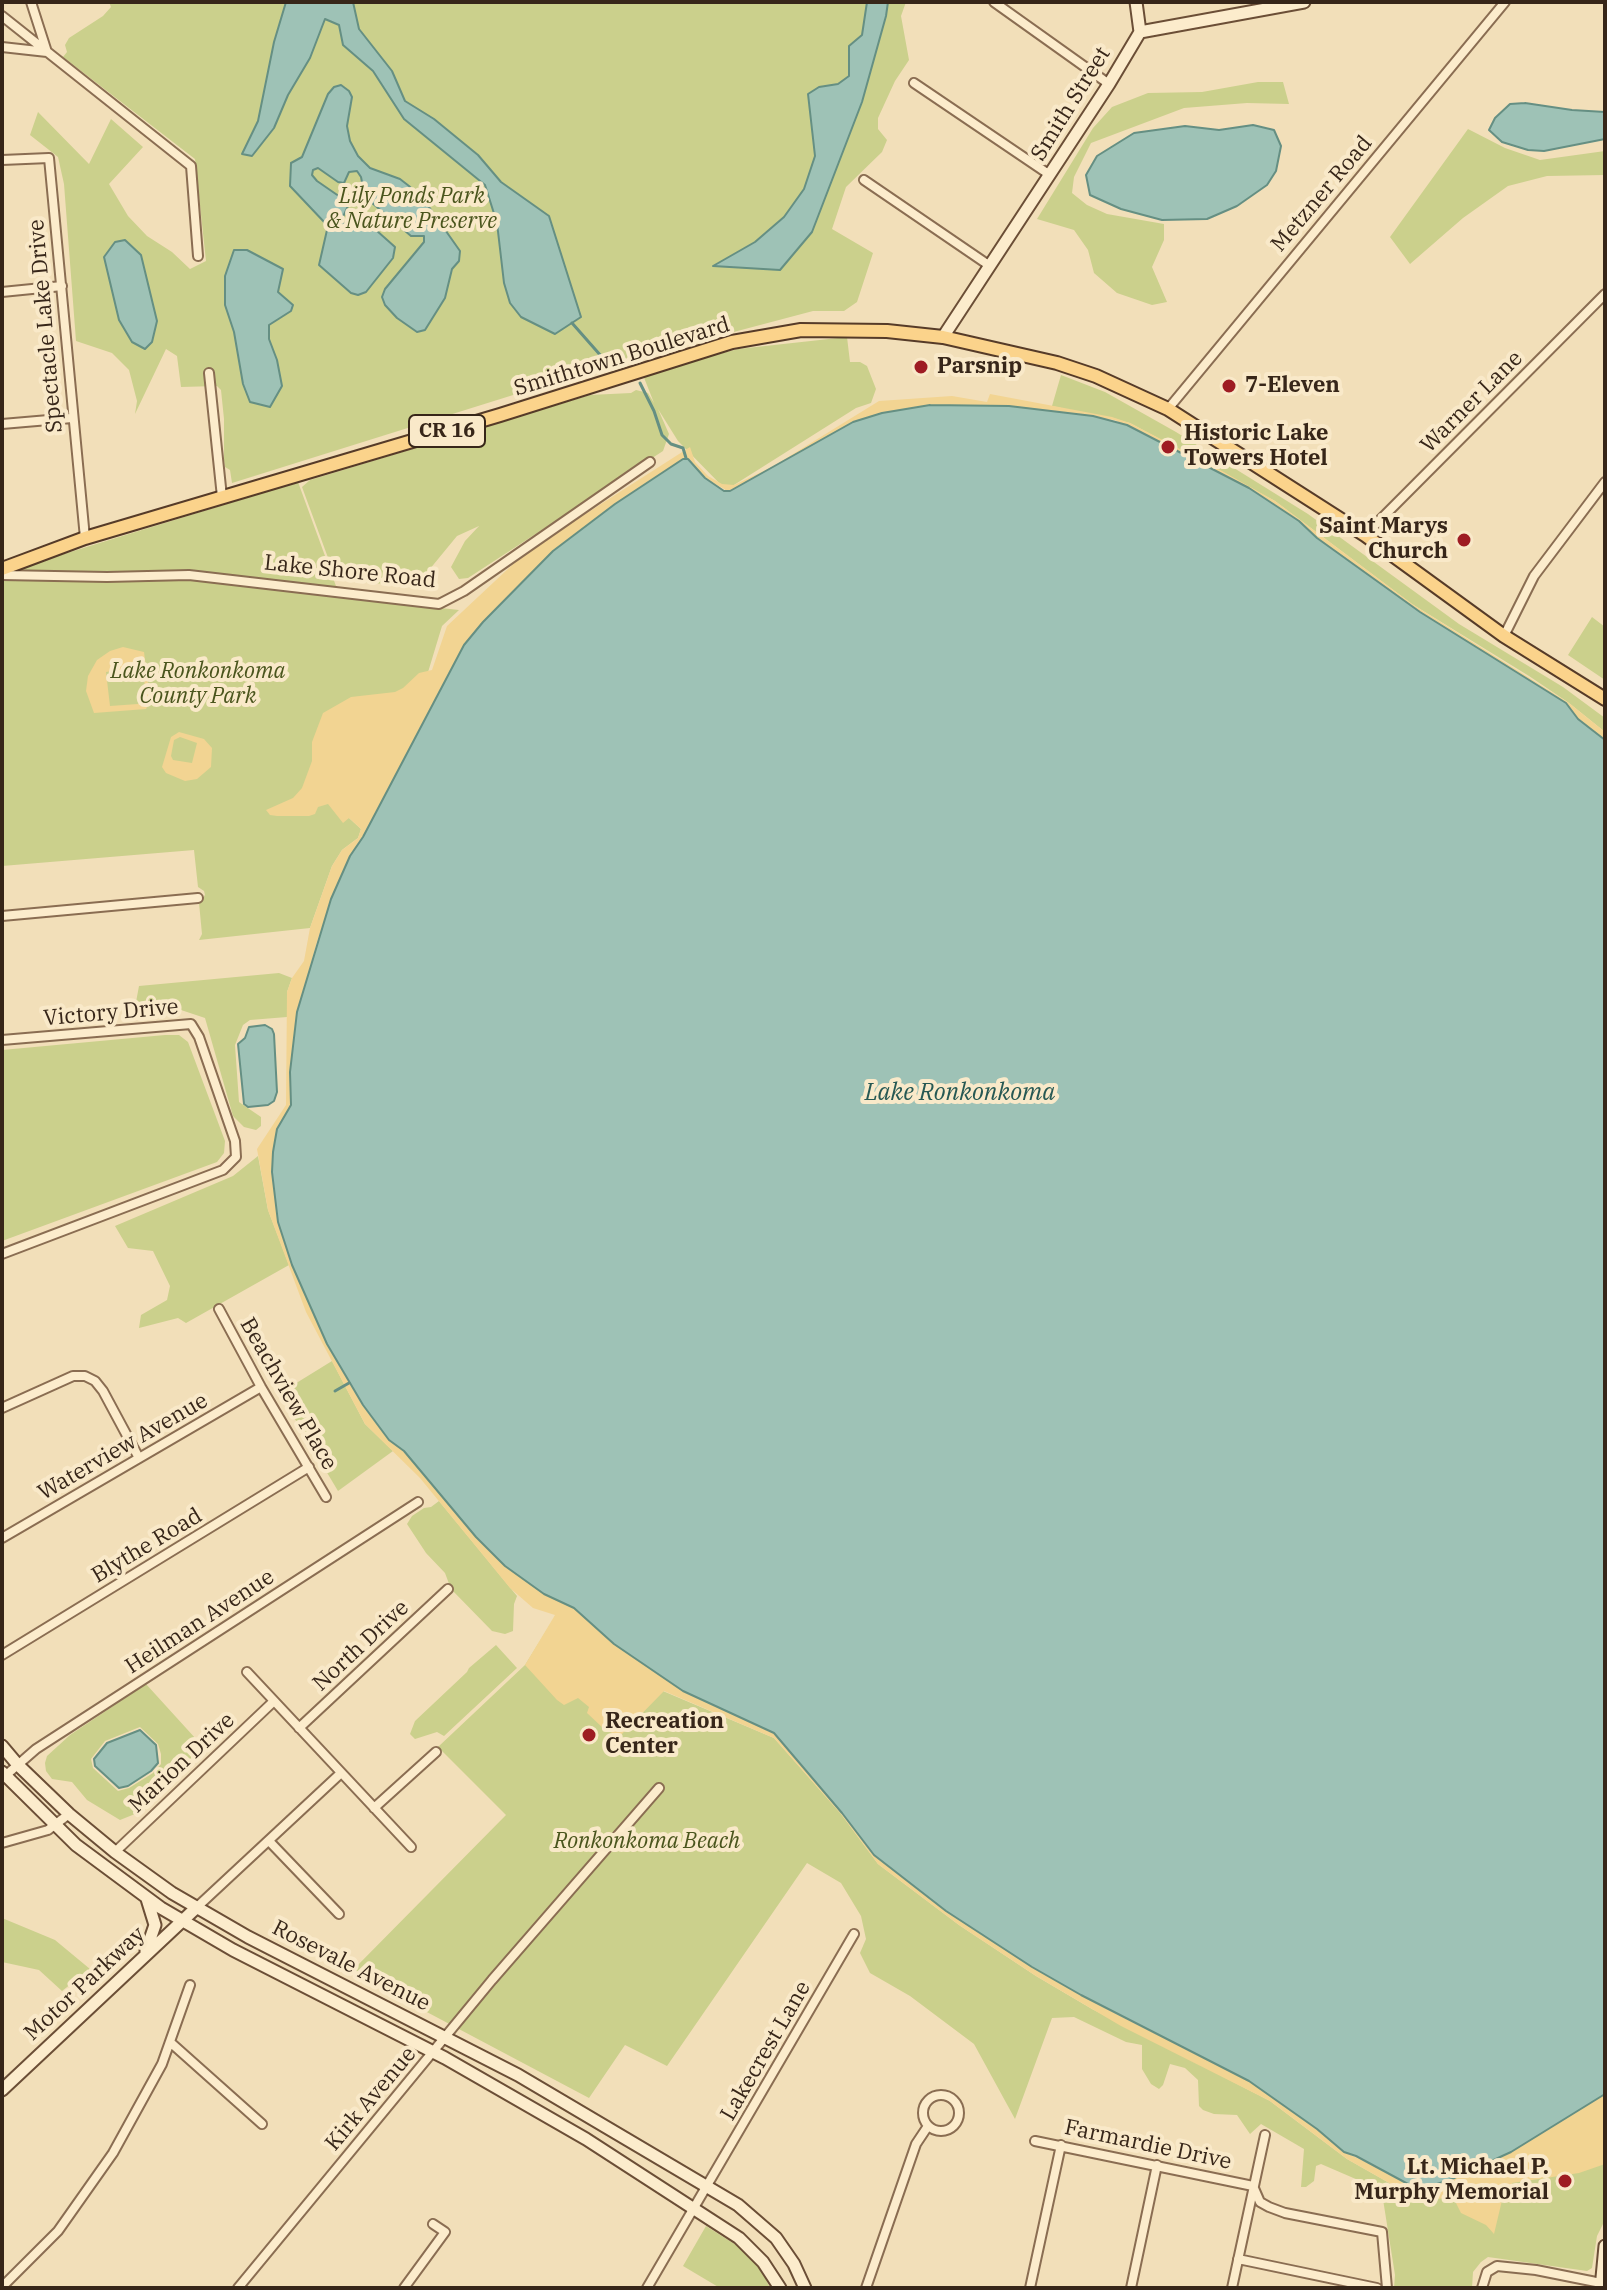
<!DOCTYPE html>
<html>
<head>
<meta charset="utf-8">
<style>
  body { margin:0 }
  #map { position:relative; width:1607px; height:2290px; overflow:hidden; background:#f2dfb9; font-family:"IBM Plex Serif",serif }
  canvas { display:block }
  .frame { position:absolute; inset:0; border:4px solid #372619; pointer-events:none }
</style>
</head>
<body>
<div id="map">
<canvas width="1607" height="2290"></canvas>
<div class="frame"></div>
</div>
<script>
const ctx = document.querySelector('canvas').getContext('2d');
ctx.lineJoin = 'round';
function fill(path, color) { ctx.fillStyle = color; ctx.fill(path, 'evenodd'); }
const shape = rows => new Path2D(rows.map(r => 'M' + r).join(''));
function stroke(path, color, width, dash) { ctx.strokeStyle = color; ctx.lineWidth = width; ctx.lineCap = dash ? 'butt' : 'round'; ctx.setLineDash(dash || []); ctx.stroke(path); }
function drawText(font, color, halo, rows, align = 'center') {
  ctx.font = font + ' "IBM Plex Serif",serif'; ctx.lineWidth = 8; ctx.setLineDash([]); ctx.textBaseline = 'middle'; ctx.strokeStyle = halo; ctx.fillStyle = color; for (const [text, x, y, turn = 0] of rows) {
    ctx.save(); ctx.translate(x, y); ctx.rotate((+turn || 0) * Math.PI / 180); ctx.textAlign = isNaN(turn) ? turn : align; if (halo) ctx.strokeText(text, 0, 0); ctx.fillText(text, 0, 0); ctx.restore();
  }
}
const green = shape([
  [109,2,906,2,901,16,909,60,895,81,878,118,878,129,887,140,882,152,846,187,832,229,873,253,857,302,844,311,813,311,609,365,232,483,230,470,225,467,224,460,224,419,221,390,217,386,181,387,177,356,166,349,135,414,137,401,129,370,112,353,76,341,64,184,58,157,30,135,38,112,89,164,111,119,143,147,109,184,128,216,147,236,172,252,190,269,206,261,195,159,63,57,67,52,65,45,69,38,103,16,111,7],
  [1258,82,1283,82,1289,104,1247,103,1184,108,1091,143,1074,177,1072,193,1087,205,1107,214,1164,224,1164,240,1152,267,1167,302,1152,305,1117,293,1094,273,1088,250,1074,230,1037,219,1093,128,1112,107,1148,93,1202,92],
  [1468,129,1505,148,1540,160,1605,151,1605,175,1547,176,1508,186,1463,218,1410,264,1390,237],
  [847,337,850,362,860,362,867,366,876,389,871,403,856,408,726,490,678,441,658,409,669,434,663,451,468,578,459,579,451,567,465,541,479,526,457,536,420,581,409,586,361,582,334,574,302,487,310,480,590,395,631,393,636,390,648,393,654,403,643,375,685,363,738,349],
  [1061,375,1105,392,1176,432,1308,514,1459,624,1563,687,1605,718,1605,732,1569,703,1529,676,1412,604,1275,501,1130,423,1052,406],
  [298,482,340,597,459,610,442,626,422,692,349,818,361,829,358,838,342,850,332,866,310,928,199,940,202,934,199,903,205,895,204,891,198,887,194,850,2,866,2,573],
  [1592,617,1605,627,1605,680,1568,655],
  [279,973,292,978,287,992,287,1017,250,1020,243,1025,235,1045,239,1102,261,1117,261,1126,256,1130,244,1127,233,1116,205,1018,181,1010,141,1009,136,1002,139,986],
  [165,1035,179,1035,188,1042,225,1141,224,1153,217,1162,2,1241,2,1050],
  [258,1156,268,1210,289,1265,186,1323,178,1318,139,1328,141,1315,167,1300,170,1286,153,1251,128,1248,115,1226,233,1176],
  [332,1361,365,1424,393,1451,338,1491,283,1399,285,1390],
  [439,1501,517,1596,514,1604,513,1631,505,1634,492,1631,451,1589,445,1573,426,1553,407,1524,412,1516,424,1508,431,1507],
  [556,1615,651,1686,774,1738,841,1814,878,1864,959,1925,1036,1976,1092,2009,1270,2101,1347,2159,1421,2201,1605,2116,1605,2220,1597,2236,1592,2268,1587,2271,1488,2257,1481,2262,1473,2272,1472,2288,1394,2288,1395,2275,1382,2193,1365,2183,1321,2164,1316,2166,1314,2181,1306,2187,1301,2187,1304,2149,1261,2124,1250,2134,1237,2115,1214,2114,1203,2110,1199,2106,1198,2080,1185,2068,1170,2064,1163,2085,1159,2089,1151,2084,1142,2069,1142,2045,1126,2042,1074,2017,1052,2018,1015,2119,974,2044,910,1996,870,1973,860,1953,866,1939,861,1916,841,1883,807,1863,667,2066,625,2045,589,2098,357,1975,352,1971,506,1815,438,1747,525,1665],
  [496,1645,517,1668,444,1736,437,1732,415,1739,410,1734,415,1721,467,1672,469,1668],
  [146,1684,206,1750,145,1810,120,1820,87,1800,72,1782,52,1779,46,1771,45,1763,47,1756,70,1735],
  [140,1727,158,1744,161,1754,161,1764,153,1773,129,1788,118,1791,93,1768,91,1759,105,1741],
  [2,1918,55,1940,90,1969,62,1991,39,1970,2,1962],
  [706,2226,755,2257,770,2288,720,2288,683,2266]
]);
const sand = shape([
  [990,394,1112,417,1130,423,1222,471,1275,501,1412,604,1569,703,1605,732,1605,740,1578,719,1566,703,1420,612,1317,538,1299,521,1249,488,1115,420,1009,406,930,405,798,453,750,481,728,491,704,478,683,459,615,504,553,551,483,622,464,645,363,837,350,856,318,938,297,1012,290,1072,291,1105,281,1122,278,1222,292,1265,327,1344,362,1405,381,1430,404,1451,495,1556,544,1594,574,1608,683,1691,774,1733,842,1813,874,1855,946,1911,1032,1967,1116,2014,1249,2081,1317,2129,1344,2152,1417,2186,1431,2186,1452,2179,1511,2152,1605,2094,1605,2164,1579,2173,1512,2183,1511,2190,1504,2192,1494,2234,1486,2225,1461,2213,1453,2197,1421,2201,1347,2159,1270,2101,1121,2026,1036,1976,959,1925,878,1864,841,1814,774,1738,664,1691,619,1737,603,1728,587,1713,589,1707,578,1698,564,1705,557,1700,525,1665,555,1615,533,1608,510,1588,420,1478,365,1424,306,1312,268,1210,257,1149,286,1105,287,992,292,978,304,961,310,928,332,866,342,850,358,838,361,829,349,818,343,823,328,804,318,807,315,814,309,816,277,816,270,815,266,810,293,798,302,788,312,761,312,742,323,713,351,697,395,692,403,688,419,673,432,670,447,626,526,552,690,447,695,462,708,476,722,484,734,485,772,467,879,401,952,396,987,402],
  [123,647,144,652,149,691,148,705,146,709,94,713,86,691,88,676,97,660,110,651],
  [136,668,143,671,146,695,138,704,110,706,106,672],
  [179,732,204,739,212,748,211,767,197,779,185,781,166,773,162,767,171,737],
  [180,737,197,743,192,763,173,760,171,756,174,740]
]);
const water = shape([
  [286,2,353,2,359,29,392,71,405,101,434,119,478,155,501,182,549,216,581,317,555,334,521,317,510,303,504,283,497,223,485,185,404,119,373,71,343,45,339,25,325,19,310,58,288,95,274,128,252,156,242,154,258,121,274,42,286,2],
  [867,2,888,2,886,16,862,102,812,232,780,270,713,266,755,242,784,217,804,189,815,156,808,94,819,87,838,84,849,76,849,46,862,35,867,2],
  [341,85,349,91,352,97,347,126,350,141,358,156,370,168,400,179,409,186,429,207,460,251,459,261,452,269,445,298,425,330,417,332,397,318,385,305,382,297,385,289,424,242,424,236,411,236,365,197,361,177,357,171,349,172,344,183,338,182,318,168,313,170,312,175,317,181,346,201,348,206,342,219,344,224,351,225,360,220,367,222,395,247,393,258,366,292,358,295,351,293,319,265,327,230,326,224,290,186,291,163,302,157,328,94,334,87,341,85],
  [1525,103,1572,110,1605,112,1605,139,1544,151,1528,150,1502,142,1489,130,1495,118,1510,104,1525,103],
  [1253,125,1274,130,1281,146,1276,171,1267,185,1237,206,1207,219,1162,220,1121,209,1090,195,1086,175,1097,156,1134,133,1185,126,1219,130,1253,125],
  [125,240,141,255,157,321,152,342,145,349,132,342,119,320,104,257,115,242,125,240],
  [234,250,247,250,283,269,278,292,293,305,291,311,269,325,269,339,277,360,282,386,270,407,250,402,243,384,234,332,225,305,225,276,234,250],
  [930,405,1009,406,1093,416,1127,425,1249,488,1299,521,1317,538,1420,612,1566,703,1578,719,1605,740,1605,2094,1511,2152,1452,2179,1431,2186,1408,2184,1356,2156,1344,2152,1317,2129,1249,2081,1081,1995,1032,1967,946,1911,874,1855,842,1813,774,1733,683,1691,614,1644,574,1608,544,1594,505,1566,476,1537,404,1451,389,1440,363,1405,327,1344,292,1265,278,1222,272,1172,273,1152,277,1129,291,1105,290,1072,297,1012,331,899,350,856,363,837,464,645,483,622,553,551,615,504,683,459,688,459,705,478,724,491,730,491,853,422,882,413,930,405],
  [265,1025,272,1029,274,1034,277,1092,274,1101,268,1105,248,1107,244,1104,238,1044,245,1038,249,1027,265,1025],
  [140,1730,156,1745,158,1763,151,1771,128,1786,119,1788,95,1766,94,1759,107,1743,140,1730]
]);
const stream = shape([
  [572,323,609,365],
  [640,383,654,411,662,435,671,444,683,448,686,458],
  [335,1391,349,1383]
]);
const street = shape([
  [994,2,1109,84],
  [2,16,191,166,198,256],
  [2,47,47,52,31,2],
  [914,83,1050,175],
  [2,160,49,158,85,538],
  [864,180,990,266],
  [2,292,62,286],
  [209,373,222,497],
  [1168,409,1505,2],
  [2,424,72,418],
  [1365,535,1605,294],
  [2,575,107,577,189,575,439,604,464,591,650,462],
  [1504,636,1534,576,1605,482],
  [2,916,198,898],
  [2,1040,191,1024,199,1037,235,1141,236,1157,223,1170,2,1254],
  [219,1309,261,1387,326,1497],
  [2,1408,73,1376,85,1376,95,1381,103,1391,139,1458],
  [2,1538,261,1387],
  [2,1655,309,1467],
  [247,1672,411,1847],
  [299,1728,448,1589],
  [5,1776,36,1749,418,1502],
  [374,1808,436,1752],
  [269,1841,339,1914],
  [2,1843,48,1830,69,1814],
  [115,1852,274,1701],
  [196,1908,341,1773],
  [170,2042,262,2124],
  '923 2113a18 18 0 1 1 36 0a18 18 0 1 1-36 0Z',
  [1035,2141,1253,2186,1260,2202,1269,2207,1285,2213,1382,2232,1387,2288],
  [1238,2259,1377,2288],
  [2,2287,58,2231,113,2153,162,2064,190,1985],
  [238,2288,492,1980,659,1788],
  [404,2288,445,2232,433,2224],
  [647,2288,854,1934],
  [866,2288,916,2144,928,2126],
  [1030,2288,1061,2145],
  [1131,2288,1157,2165],
  [1232,2288,1265,2135],
  [1482,2288,1487,2272,1497,2266,1536,2270,1601,2283]
]);
const secondary = shape([
  [1136,2,1140,32],
  [943,337,1109,84,1140,32,1304,2],
  [2,1746,18,1765,69,1814,115,1852,172,1893,248,1937,518,2075,738,2205,776,2238,794,2264,805,2288],
  [2,1772,76,1845,161,1908,233,1950,445,2058,586,2139,739,2238,763,2262,780,2288],
  [146,1951,155,1925,147,1899],
  [2,2090,196,1908],
  [1601,2288,1605,2246]
]);
const primary = shape([
  [2,569,85,538,500,415,732,342,801,330,887,331,943,337,1057,363,1096,376,1168,409,1365,535,1504,636,1605,699]
]);
const markers = [
  [921,367,8,"#9e1c23"],
  [1229,386,8,"#9e1c23"],
  [1168,447,8,"#9e1c23"],
  [1464,540,8,"#9e1c23"],
  [589,1735,8,"#9e1c23"],
  [1565,2181,8,"#9e1c23"]
];
const shields = [
  [447,431,76]
];
const shieldNames = [
  ["CR 16",447,431]
];
const streetNames = [
  ["Smith Street",1071,104,-58],
  ["Metzner Road",1322,194,-50],
  ["Spectacle Lake Drive",46,326,-95],
  ["Smithtown Boulevard",622,357,-17],
  ["Warner Lane",1472,402,-45],
  ["Lake Shore Road",350,572,6],
  ["Victory Drive",111,1013,-5],
  ["Beachview Place",288,1394,60],
  ["Waterview Avenue",123,1447,-30],
  ["Blythe Road",147,1546,-31],
  ["Heilman Avenue",200,1622,-33],
  ["North Drive",361,1646,-43],
  ["Marion Drive",182,1763,-43],
  ["Rosevale Avenue",351,1966,27],
  ["Motor Parkway",85,1984,-43],
  ["Lakecrest Lane",766,2051,-60],
  ["Kirk Avenue",371,2099,-50],
  ["Farmardie Drive",1148,2145,12]
];
const parkNames = [
  ["Lily Ponds Park",412,197],
  ["& Nature Preserve",412,222],
  ["Lake Ronkonkoma",198,672],
  ["County Park",198,697],
  ["Ronkonkoma Beach",647,1842]
];
const poiNames = [
  ["Parsnip",937,367],
  ["7-Eleven",1245,386],
  ["Historic Lake",1184,434],
  ["Towers Hotel",1184,459],
  ["Saint Marys",1448,527,"right"],
  ["Church",1448,552,"right"],
  ["Recreation",605,1722],
  ["Center",605,1747],
  ["Lt. Michael P.",1549,2168,"right"],
  ["Murphy Memorial",1549,2193,"right"]
];
const waterNames = [
  ["Lake Ronkonkoma",960,1093]
];
fill(green, '#cbd08c');
fill(sand, '#f2d492');
fill(water, '#9ec2b6');
stroke(water, '#658f83', 2);
stroke(stream, '#658f83', 3);
stroke(street, '#8a6d52', 12);
stroke(secondary, '#6b4e36', 15);
stroke(primary, '#563b28', 16);
stroke(street, '#fceccc', 8);
stroke(secondary, '#fceccc', 11);
stroke(primary, '#fbd38b', 12);
for (const [x, y, r, color] of markers) { const dot = new Path2D(); dot.arc(x, y, r, 0, 2 * Math.PI); ctx.fillStyle = color; ctx.fill(dot); stroke(dot, '#f9e9c9', 3); }
for (const [x, y, w] of shields) { const box = new Path2D(); box.roundRect(x - w / 2, y - 16, w, 32, 6); ctx.fillStyle = '#f9e9c9'; ctx.fill(box); stroke(box, '#372619', 2); }
drawText('bold 20px', '#372619', null, shieldNames);
drawText('22px', '#372619', '#f9e9c9', streetNames);
drawText('italic 22px', '#4a551d', '#f9e9c9', parkNames);
drawText('bold 22px', '#372619', '#f9e9c9', poiNames, 'left');
drawText('italic 24px', '#265853', '#f9e9c9', waterNames);
</script>
</body>
</html>
